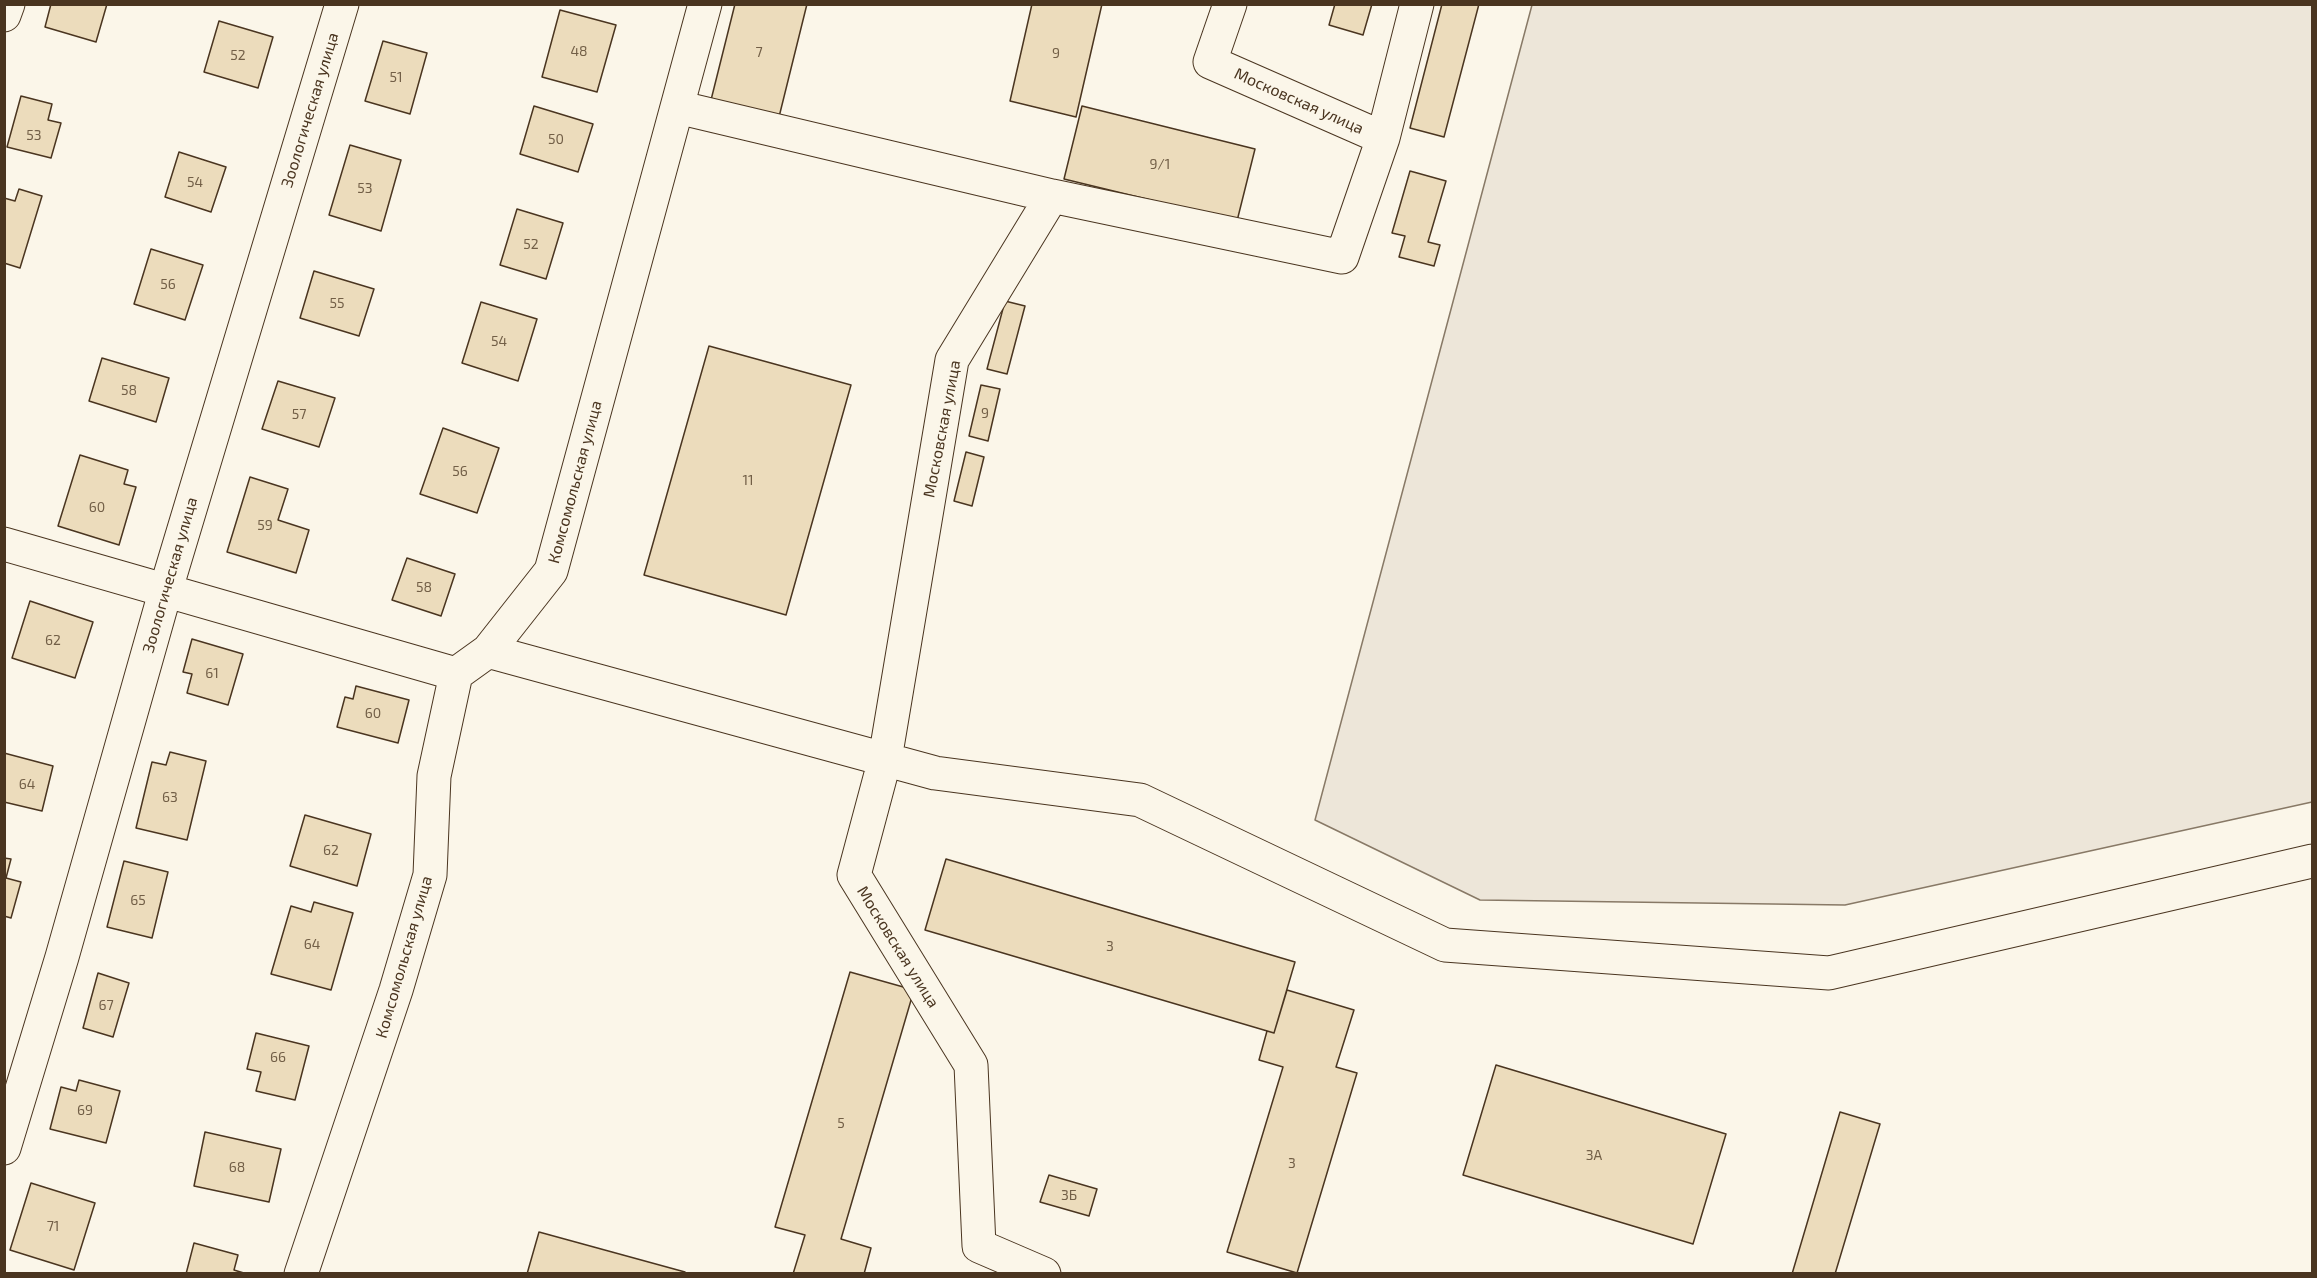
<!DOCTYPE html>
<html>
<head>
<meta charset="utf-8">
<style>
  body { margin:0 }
  #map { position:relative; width:2317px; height:1278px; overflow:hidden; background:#fbf6e9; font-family:"Exo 2",sans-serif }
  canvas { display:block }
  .frame { position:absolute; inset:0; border:6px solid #4a3520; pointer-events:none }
</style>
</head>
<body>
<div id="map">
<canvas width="2317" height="1278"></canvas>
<div class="frame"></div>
</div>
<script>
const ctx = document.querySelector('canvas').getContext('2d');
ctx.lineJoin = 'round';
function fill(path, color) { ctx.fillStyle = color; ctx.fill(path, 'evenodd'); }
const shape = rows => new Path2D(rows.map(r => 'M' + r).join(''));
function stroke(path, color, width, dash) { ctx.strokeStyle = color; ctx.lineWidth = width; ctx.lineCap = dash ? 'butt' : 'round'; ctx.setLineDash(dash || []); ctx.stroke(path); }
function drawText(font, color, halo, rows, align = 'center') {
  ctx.font = font + ' "Exo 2",sans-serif'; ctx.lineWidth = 4.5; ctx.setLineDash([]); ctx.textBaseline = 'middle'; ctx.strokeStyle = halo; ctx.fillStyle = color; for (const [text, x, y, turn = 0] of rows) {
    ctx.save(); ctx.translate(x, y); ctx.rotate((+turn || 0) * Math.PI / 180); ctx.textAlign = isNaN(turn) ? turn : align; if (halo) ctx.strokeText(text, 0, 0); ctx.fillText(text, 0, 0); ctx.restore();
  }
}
const green = shape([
  [1532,5,2312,5,2312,802,1845,905,1480,900,1315,820,1532,5]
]);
const building = shape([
  [51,4,107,4,96,42,45,27,51,4],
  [735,4,807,4,779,117,711,100,735,4],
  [1032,4,1102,4,1076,117,1010,101,1032,4],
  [1335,4,1372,4,1363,35,1329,25,1335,4],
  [1442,4,1479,4,1444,137,1410,128,1442,4],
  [560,10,616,25,597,92,542,77,560,10],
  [219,21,273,37,258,88,204,72,219,21],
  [383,41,427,53,410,114,365,101,383,41],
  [21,96,52,104,48,120,61,123,51,158,7,147,21,96],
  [534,106,593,124,578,172,520,154,534,106],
  [1082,106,1255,149,1237,221,1064,179,1082,106],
  [350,145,401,160,381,231,329,215,350,145],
  [179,152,226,167,211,212,165,197,179,152],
  [1410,171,1446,181,1428,242,1440,245,1434,266,1399,257,1405,236,1392,233,1410,171],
  [19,189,42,196,20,268,4,263,4,198,15,201,19,189],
  [517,209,563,223,546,279,500,265,517,209],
  [151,249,203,265,185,320,134,304,151,249],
  [314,271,374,289,359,336,300,318,314,271],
  [1005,301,1025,306,1007,374,987,369,1005,301],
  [481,302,537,319,518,381,462,363,481,302],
  [709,346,851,385,786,615,644,575,709,346],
  [102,358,169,378,156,422,89,401,102,358],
  [278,381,335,398,319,447,262,429,278,381],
  [981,385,1000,389,988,441,969,436,981,385],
  [443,428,499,448,477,513,420,494,443,428],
  [966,452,984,457,972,506,954,501,966,452],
  [80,455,128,470,124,484,136,487,119,545,58,526,80,455],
  [250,477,288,489,278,520,309,530,296,573,227,552,250,477],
  [407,558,455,574,441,616,392,600,407,558],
  [30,601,93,622,75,678,12,658,30,601],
  [192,639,243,654,228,705,187,693,192,674,183,672,192,639],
  [356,686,409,700,398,743,337,727,345,697,353,699,356,686],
  [170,752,206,761,187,840,136,828,152,762,166,765,170,752],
  [4,753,53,766,42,811,4,802,4,753],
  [305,815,371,834,357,886,290,866,305,815],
  [4,858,11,859,6,878,21,882,11,918,4,916,4,858],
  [946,859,1295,962,1274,1033,925,930,946,859],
  [124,861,168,872,152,938,107,927,124,861],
  [314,902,353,913,331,990,271,974,291,906,311,912,314,902],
  [850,972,914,990,841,1239,871,1248,864,1274,793,1274,805,1235,775,1227,850,972],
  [98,973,129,983,113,1037,83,1028,98,973],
  [1287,990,1354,1010,1336,1067,1357,1073,1297,1273,1227,1252,1283,1067,1259,1060,1267,1031,1274,1033,1287,990],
  [256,1033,309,1046,295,1100,256,1091,261,1072,247,1069,256,1033],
  [1496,1065,1726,1134,1693,1244,1463,1175,1496,1065],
  [79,1080,120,1091,106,1143,50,1129,61,1087,76,1091,79,1080],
  [1840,1112,1880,1124,1835,1274,1792,1274,1840,1112],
  [205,1132,281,1149,269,1202,194,1186,205,1132],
  [1049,1175,1097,1189,1089,1216,1040,1202,1049,1175],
  [31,1183,95,1203,74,1270,10,1250,31,1183],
  [539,1232,685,1272,685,1274,527,1274,539,1232],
  [194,1243,238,1255,234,1270,247,1274,186,1274,194,1243]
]);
const street = shape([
  [4,15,8,4],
  [677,107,1052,196],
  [1383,138,1417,4],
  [4,544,456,674],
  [488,651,935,773,1140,800,1445,945,1829,973,2312,861],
  [4,1148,62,957,166,589,342,4],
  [301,1274,396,990,430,875,434,776,456,674,488,651,551,571,705,4],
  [1044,1274,979,1246,971,1065,854,875,885,759,952,360,1052,196,1342,257,1383,138,1210,62,1230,4]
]);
const numberNames = [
  ["48",579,51],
  ["7",759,52],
  ["9",1056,53],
  ["52",238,55],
  ["51",396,77],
  ["53",34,135],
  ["50",556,139],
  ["9/1",1160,164],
  ["54",195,182],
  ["53",365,188],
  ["52",531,244],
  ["56",168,284],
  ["55",337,303],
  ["54",499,341],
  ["58",129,390],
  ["9",985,413],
  ["57",299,414],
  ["56",460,471],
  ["11",748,480],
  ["60",97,507],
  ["59",265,525],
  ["58",424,587],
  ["62",53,640],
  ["61",212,673],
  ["60",373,713],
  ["64",27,784],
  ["63",170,797],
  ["62",331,850],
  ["65",138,900],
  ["64",312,944],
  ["3",1110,946],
  ["67",106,1005],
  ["66",278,1057],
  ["69",85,1110],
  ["5",841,1123],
  ["3А",1594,1155],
  ["3",1292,1163],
  ["68",237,1167],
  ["3Б",1069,1195],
  ["71",53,1226]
];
const streetNames = [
  ["Московская улица",1299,101,24],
  ["Зоологическая улица",310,110,-73],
  ["Московская улица",942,429,-79],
  ["Комсомольская улица",575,482,-75],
  ["Зоологическая улица",170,575,-74],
  ["Московская улица",898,947,58],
  ["Комсомольская улица",404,957,-74]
];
fill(green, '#ede6d9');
stroke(green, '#887966', 1.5);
fill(building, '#ecdcbc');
stroke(building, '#4a3520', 1.5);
stroke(street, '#4a3520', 35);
stroke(street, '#fbf6e9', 33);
drawText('14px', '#725f47', null, numberNames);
drawText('16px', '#4a3520', '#fbf6e9', streetNames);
</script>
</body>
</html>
